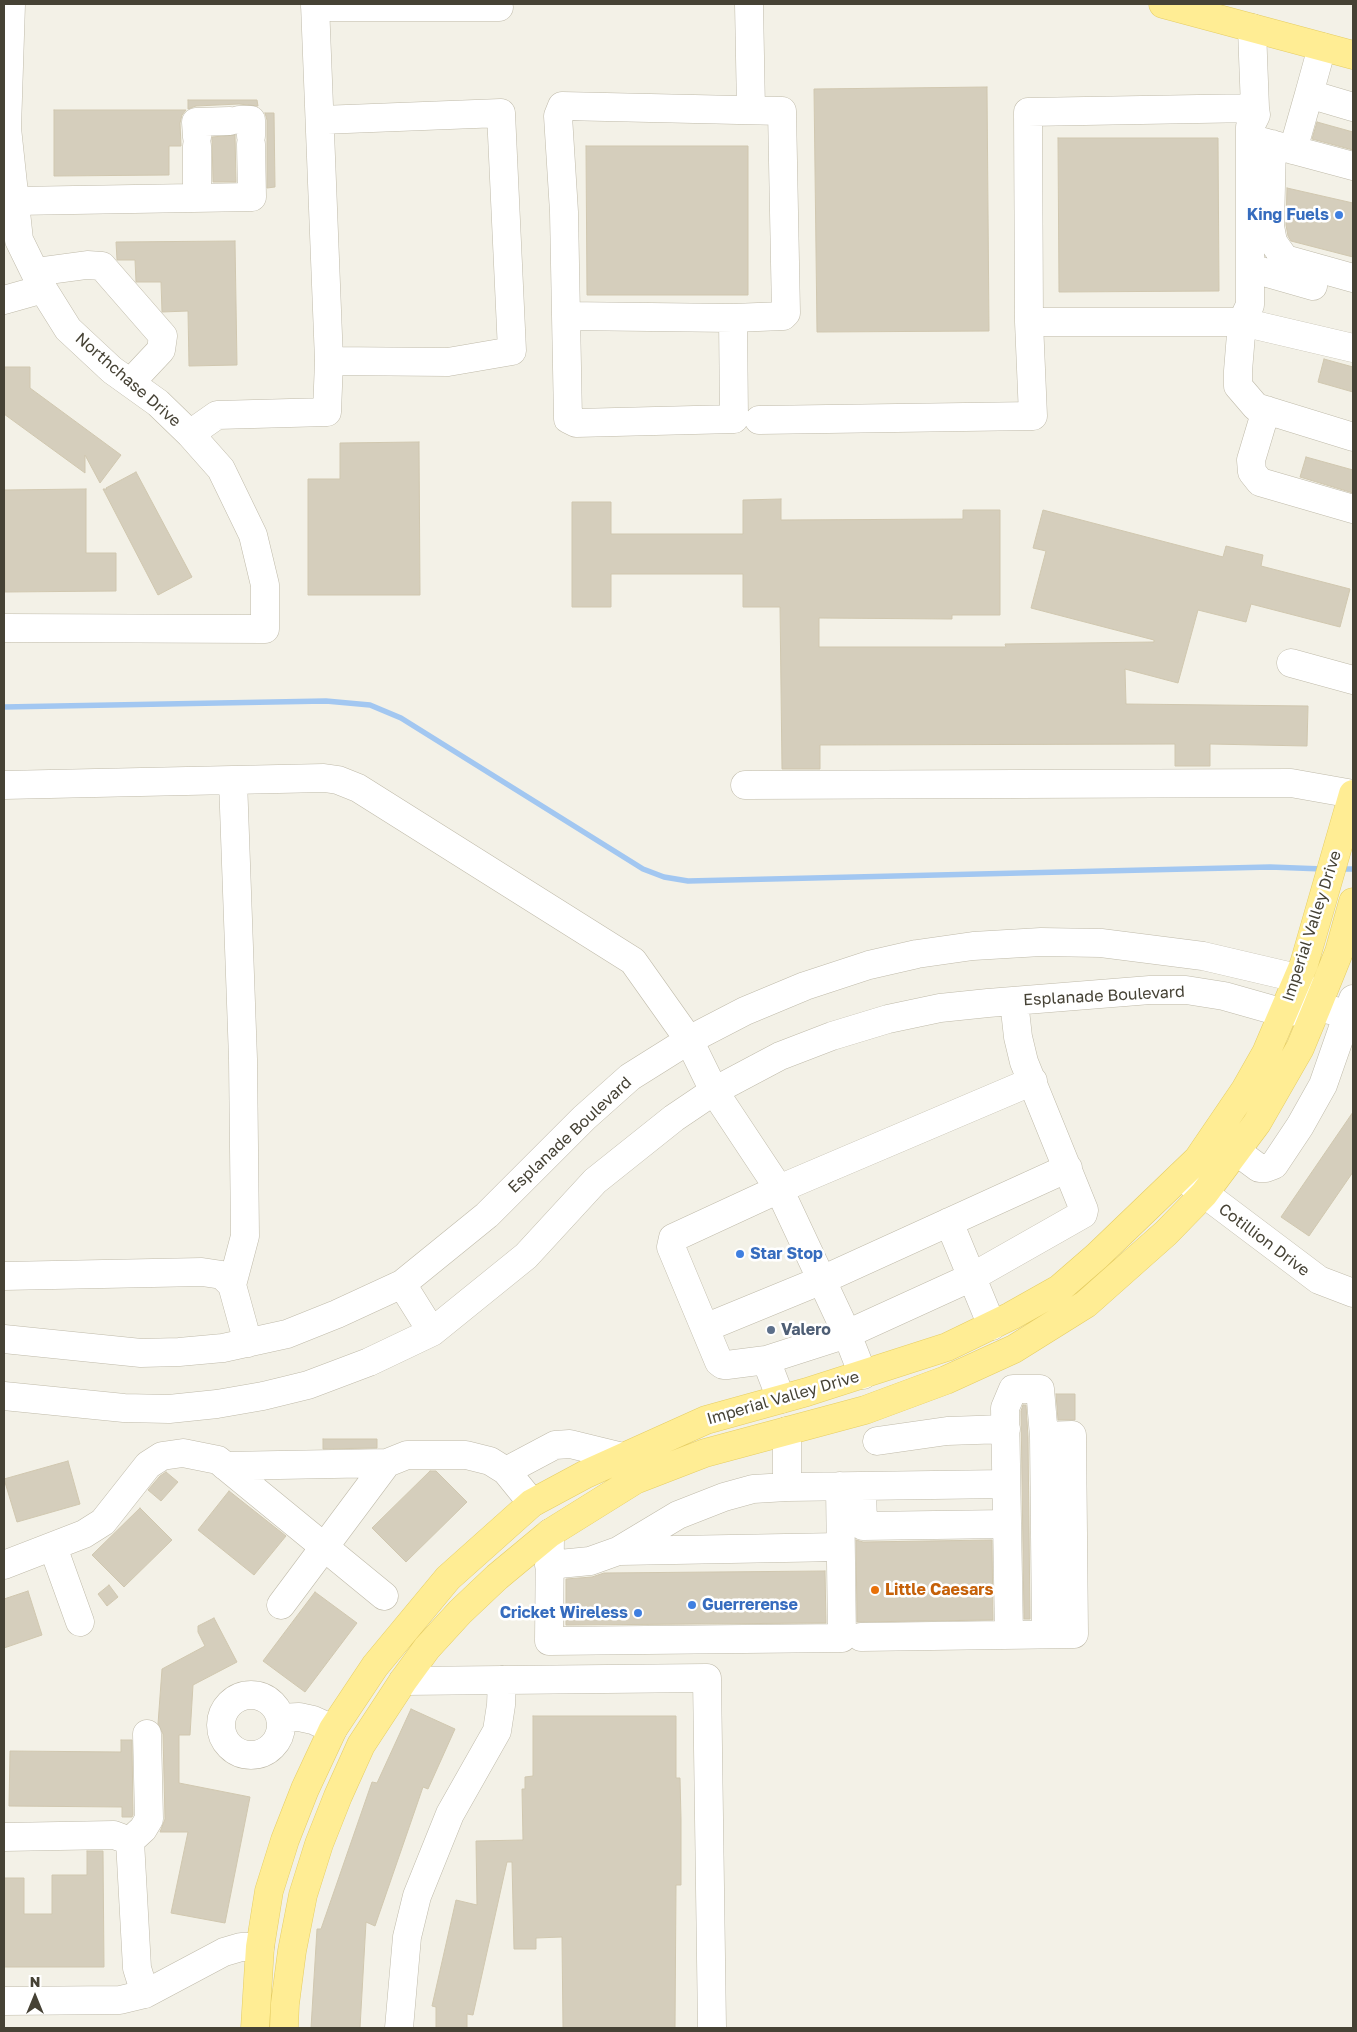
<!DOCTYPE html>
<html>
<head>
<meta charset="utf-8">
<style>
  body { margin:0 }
  #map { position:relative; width:1357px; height:2032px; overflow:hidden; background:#f3f1e7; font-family:"Golos Text",sans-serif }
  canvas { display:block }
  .frame { position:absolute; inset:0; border:5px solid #464235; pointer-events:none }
  .north { position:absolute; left:10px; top:1972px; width:50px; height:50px; -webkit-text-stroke:4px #fff; paint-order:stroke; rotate:0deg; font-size:14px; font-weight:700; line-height:20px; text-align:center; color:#464235 }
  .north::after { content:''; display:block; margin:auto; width:18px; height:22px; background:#464235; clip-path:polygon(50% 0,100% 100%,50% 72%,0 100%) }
</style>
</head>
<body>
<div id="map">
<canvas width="1357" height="2032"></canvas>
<div class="frame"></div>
<div class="north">N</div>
</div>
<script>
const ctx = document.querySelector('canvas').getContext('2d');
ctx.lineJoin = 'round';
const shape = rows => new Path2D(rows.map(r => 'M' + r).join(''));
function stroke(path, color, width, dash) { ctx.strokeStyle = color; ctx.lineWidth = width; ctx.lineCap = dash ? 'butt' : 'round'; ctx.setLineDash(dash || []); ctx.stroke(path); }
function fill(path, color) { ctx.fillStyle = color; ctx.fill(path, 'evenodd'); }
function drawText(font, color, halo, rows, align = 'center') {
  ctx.font = font + ' "Golos Text",sans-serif'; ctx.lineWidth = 5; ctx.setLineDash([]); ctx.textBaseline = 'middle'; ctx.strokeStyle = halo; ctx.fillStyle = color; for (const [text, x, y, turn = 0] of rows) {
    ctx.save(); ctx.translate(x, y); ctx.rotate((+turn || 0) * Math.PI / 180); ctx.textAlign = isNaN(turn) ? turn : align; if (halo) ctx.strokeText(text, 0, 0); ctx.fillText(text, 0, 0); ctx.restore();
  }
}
const stream = shape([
  [4,707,326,701,370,705,401,718,643,869,664,877,688,881,1270,867,1323,869],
  [1340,869,1353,869]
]);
const building = shape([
  [987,87,989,331,817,332,814,89,987,87],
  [188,100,257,100,258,106,239,104,196,106,188,109,188,100],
  [54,110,186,110,182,115,180,123,181,146,169,146,169,175,54,176,54,110],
  [265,113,274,113,275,187,267,188,267,120,265,113],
  [1317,122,1353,132,1353,150,1312,139,1317,122],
  [235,135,236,182,213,182,212,137,235,135],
  [1058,138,1218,138,1219,291,1059,292,1058,138],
  [586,146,748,146,748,295,587,295,586,146],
  [1287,188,1353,203,1353,257,1291,241,1288,236,1286,225,1287,188],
  [235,241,237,365,189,366,188,311,162,312,161,282,136,282,135,260,117,260,116,242,235,241],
  [1324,359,1353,367,1353,392,1318,382,1324,359],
  [4,367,30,367,30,388,121,455,100,483,85,455,85,473,4,414,4,367],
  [419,442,420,595,308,595,308,479,340,479,340,443,419,442],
  [1306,457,1353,470,1353,493,1300,477,1306,457],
  [136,472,192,577,158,595,103,489,107,489,106,488,136,472],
  [86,489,86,553,116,553,116,591,5,592,4,490,86,489],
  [781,499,781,520,963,519,963,510,1000,510,1000,615,952,615,952,619,819,618,819,647,1006,647,1005,644,1154,642,1154,640,1031,608,1046,551,1033,548,1043,510,1223,557,1226,546,1263,555,1261,566,1350,589,1340,627,1251,604,1246,622,1198,610,1178,683,1125,669,1126,704,1308,706,1307,746,1210,744,1210,766,1175,766,1175,744,820,745,820,769,782,769,780,607,743,607,743,574,611,574,611,607,572,607,572,502,611,502,611,534,743,534,743,500,781,499],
  [1353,1112,1353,1172,1309,1236,1281,1217,1353,1112],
  [1056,1394,1075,1394,1075,1420,1058,1420,1056,1394],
  [1023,1405,1026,1405,1028,1437,1030,1619,1024,1619,1021,1411,1023,1405],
  [323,1439,377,1439,377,1448,323,1449,323,1439],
  [68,1461,80,1504,17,1522,4,1479,68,1461],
  [430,1471,436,1471,467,1502,406,1562,372,1528,430,1471],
  [166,1472,178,1482,161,1501,148,1490,160,1476,166,1472],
  [229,1491,286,1536,254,1575,198,1530,229,1491],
  [140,1508,172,1540,124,1587,92,1555,140,1508],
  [856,1540,863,1542,992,1540,993,1620,857,1622,856,1540],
  [825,1571,826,1623,566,1625,566,1579,592,1577,604,1573,825,1571],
  [109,1585,118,1597,107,1606,98,1594,109,1585],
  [28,1591,42,1635,4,1648,4,1599,28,1591],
  [315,1592,357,1623,305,1692,263,1661,315,1592],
  [214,1618,237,1662,193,1685,190,1735,179,1735,179,1783,250,1797,225,1923,171,1913,188,1832,160,1832,165,1819,163,1734,158,1724,162,1669,205,1646,198,1632,198,1626,214,1618],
  [411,1709,455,1729,428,1789,423,1787,375,1926,366,1922,360,2028,311,2028,317,1929,321,1929,372,1782,377,1783,411,1709],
  [533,1716,676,1716,676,1778,680,1778,681,1819,681,1885,676,1885,675,2028,563,2028,562,1937,536,1938,536,1949,514,1949,512,1862,507,1862,473,2015,467,2014,467,2028,436,2028,436,2007,432,2006,456,1900,477,1905,476,1841,523,1840,522,1789,525,1789,525,1777,533,1776,533,1716],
  [121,1740,132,1740,133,1815,132,1817,122,1817,122,1807,9,1806,10,1751,121,1752,121,1740],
  [87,1851,103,1851,104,1967,4,1967,4,1878,24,1878,24,1914,52,1914,52,1875,87,1875,87,1851]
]);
const minor = shape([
  [749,4,751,110],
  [315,7,499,7],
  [1252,28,1253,56,1255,108,1256,115,1250,127,1250,305,1242,322,1029,322,1028,112,1255,108],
  [1322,47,1309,94,1353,107],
  [562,106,782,111,786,313,783,316,733,318,566,316,564,212,558,116,562,106],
  [239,120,251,120,251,136],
  [321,120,501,113,512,351,448,362,329,361],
  [197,137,196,122,230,121],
  [1256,140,1353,166],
  [1272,144,1270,226,1273,242,1285,259,1353,278],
  [197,146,197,198],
  [1293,150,1309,94],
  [15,201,252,197,251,144],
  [1250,268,1313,286],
  [35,272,87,265,102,266,163,336,161,350,130,383],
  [4,300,43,289],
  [566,316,568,419,576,423,734,419,733,318],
  [1353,348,1242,322,1238,371,1238,386,1256,407,1353,437],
  [1266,410,1251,460,1252,472,1260,482,1353,509],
  [759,420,1033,416,1029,322],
  [190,434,217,415,327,412,329,361,315,4],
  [4,628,265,629,265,585,253,535,221,469,190,434,158,403,112,370,68,329,43,289,19,240,7,128,11,4],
  [1291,663,1353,680],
  [233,780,243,1059,245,1236,232,1285,248,1343],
  [4,785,324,778,338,780,358,788,633,961,689,1040,714,1091,779,1189,847,1334,863,1375],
  [745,785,1291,783,1353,794],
  [1236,1151,1259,1168,1266,1168,1274,1165,1300,1126,1323,1085,1353,999],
  [1181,1176,1319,1280,1353,1293],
  [949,1222,992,1326],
  [4,1276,202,1272,222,1275,232,1285],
  [402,1284,432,1332],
  [705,1328,822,1280,1068,1168],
  [4,1339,141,1353,179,1352,223,1348,287,1334,337,1314,402,1284,487,1215,584,1118,630,1077,689,1040,745,1011,805,986,869,965,917,954,973,946,1041,942,1101,943,1203,956,1297,978,1311,998],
  [766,1360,727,1365,723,1365,719,1362,671,1247,673,1238,779,1189,1033,1081],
  [4,1396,124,1408,169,1409,217,1404,263,1396,308,1385,369,1362,432,1332,526,1256,595,1181,674,1118,714,1091,780,1056,832,1036,888,1019,940,1008,988,1003,1150,990,1186,990,1224,996,1284,1013,1317,1007,1348,1014],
  [781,1399,766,1360,847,1334,972,1277,1083,1214,1084,1210,1024,1062,1018,1037,1014,1001],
  [877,1441,947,1431,1006,1429],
  [225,1466,387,1463,407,1455,466,1455,490,1461,506,1471,532,1503],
  [506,1471,555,1445,570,1444,623,1457],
  [862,1486,863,1526,1007,1524],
  [787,1487,787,1431],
  [550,1533,549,1641,842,1638,840,1486],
  [53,1547,80,1622],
  [620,1551,840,1547],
  [4,1565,84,1534,103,1522,148,1465,162,1456,183,1453,218,1460,384,1596],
  [549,1565,590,1561,618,1551,678,1515,724,1497,753,1489,787,1487,1006,1484],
  [281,1605,387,1463],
  [1009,1635,1005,1408,1013,1389,1040,1389,1044,1436,1046,1634],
  [861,1637,1074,1634,1072,1435,1044,1436],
  [403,1681,707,1678,712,2028],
  '221 1725a30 30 0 1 1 60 0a30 30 0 1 1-60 0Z',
  [280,1718,299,1717,313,1720,333,1729],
  [4,1837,114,1835,130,1841,137,1968,145,1994],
  [130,1841,143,1829,149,1819,147,1734],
  [4,2001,120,2000,145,1994,224,1952,241,1947,260,1947],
  [399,2028,407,1937,417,1896,450,1814,497,1731,501,1705,502,1680]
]);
const major = shape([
  [1163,4,1353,55],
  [255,2028,260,1947,269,1891,285,1840,305,1789,333,1729,375,1666,448,1578,532,1503,586,1474,706,1420,807,1392,947,1347,1011,1316,1059,1289,1097,1256,1198,1159,1245,1090,1266,1053,1304,964,1353,794],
  [284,2028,285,2004,292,1951,303,1895,319,1844,338,1796,361,1745,403,1681,427,1648,460,1612,497,1577,550,1533,635,1480,705,1453,865,1410,946,1380,1014,1349,1086,1304,1166,1233,1204,1194,1257,1123,1300,1048,1317,1007,1339,952,1353,902]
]);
const markers = [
  [1339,215,5,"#3f7fe0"],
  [740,1254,5,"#3f7fe0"],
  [771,1330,5,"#5c6f8a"],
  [875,1590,5,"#e8710a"],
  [692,1605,5,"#3f7fe0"],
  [638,1613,5,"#3f7fe0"]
];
const shopNames = [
  ["King Fuels",1329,215],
  ["Star Stop",750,1254,"left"],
  ["Guerrerense",702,1605,"left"],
  ["Cricket Wireless",628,1613]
];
const streetNames = [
  ["Northchase Drive",128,380,41],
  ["Imperial Valley Drive",1312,926,-72],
  ["Esplanade Boulevard",1104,996,-3],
  ["Esplanade Boulevard",570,1135,-43],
  ["Cotillion Drive",1264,1240,37],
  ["Imperial Valley Drive",783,1398,-16]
];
const serviceNames = [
  ["Valero",781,1330]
];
const foodNames = [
  ["Little Caesars",885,1590]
];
stroke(stream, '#a2c7f1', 5.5);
fill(building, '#d5cebc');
stroke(building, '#d0c7af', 1);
stroke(minor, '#bfbaa9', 29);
stroke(major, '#e5cd63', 29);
stroke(minor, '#fff', 28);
stroke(major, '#ffed94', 28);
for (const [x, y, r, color] of markers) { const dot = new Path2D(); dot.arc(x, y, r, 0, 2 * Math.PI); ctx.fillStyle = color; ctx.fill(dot); stroke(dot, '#fff', 2); }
drawText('bold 16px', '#366cbe', '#fff', shopNames, 'right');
drawText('16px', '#464235', '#fff', streetNames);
drawText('bold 16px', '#4e5e75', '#fff', serviceNames, 'left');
drawText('bold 16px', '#c56008', '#fff', foodNames, 'left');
</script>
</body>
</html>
